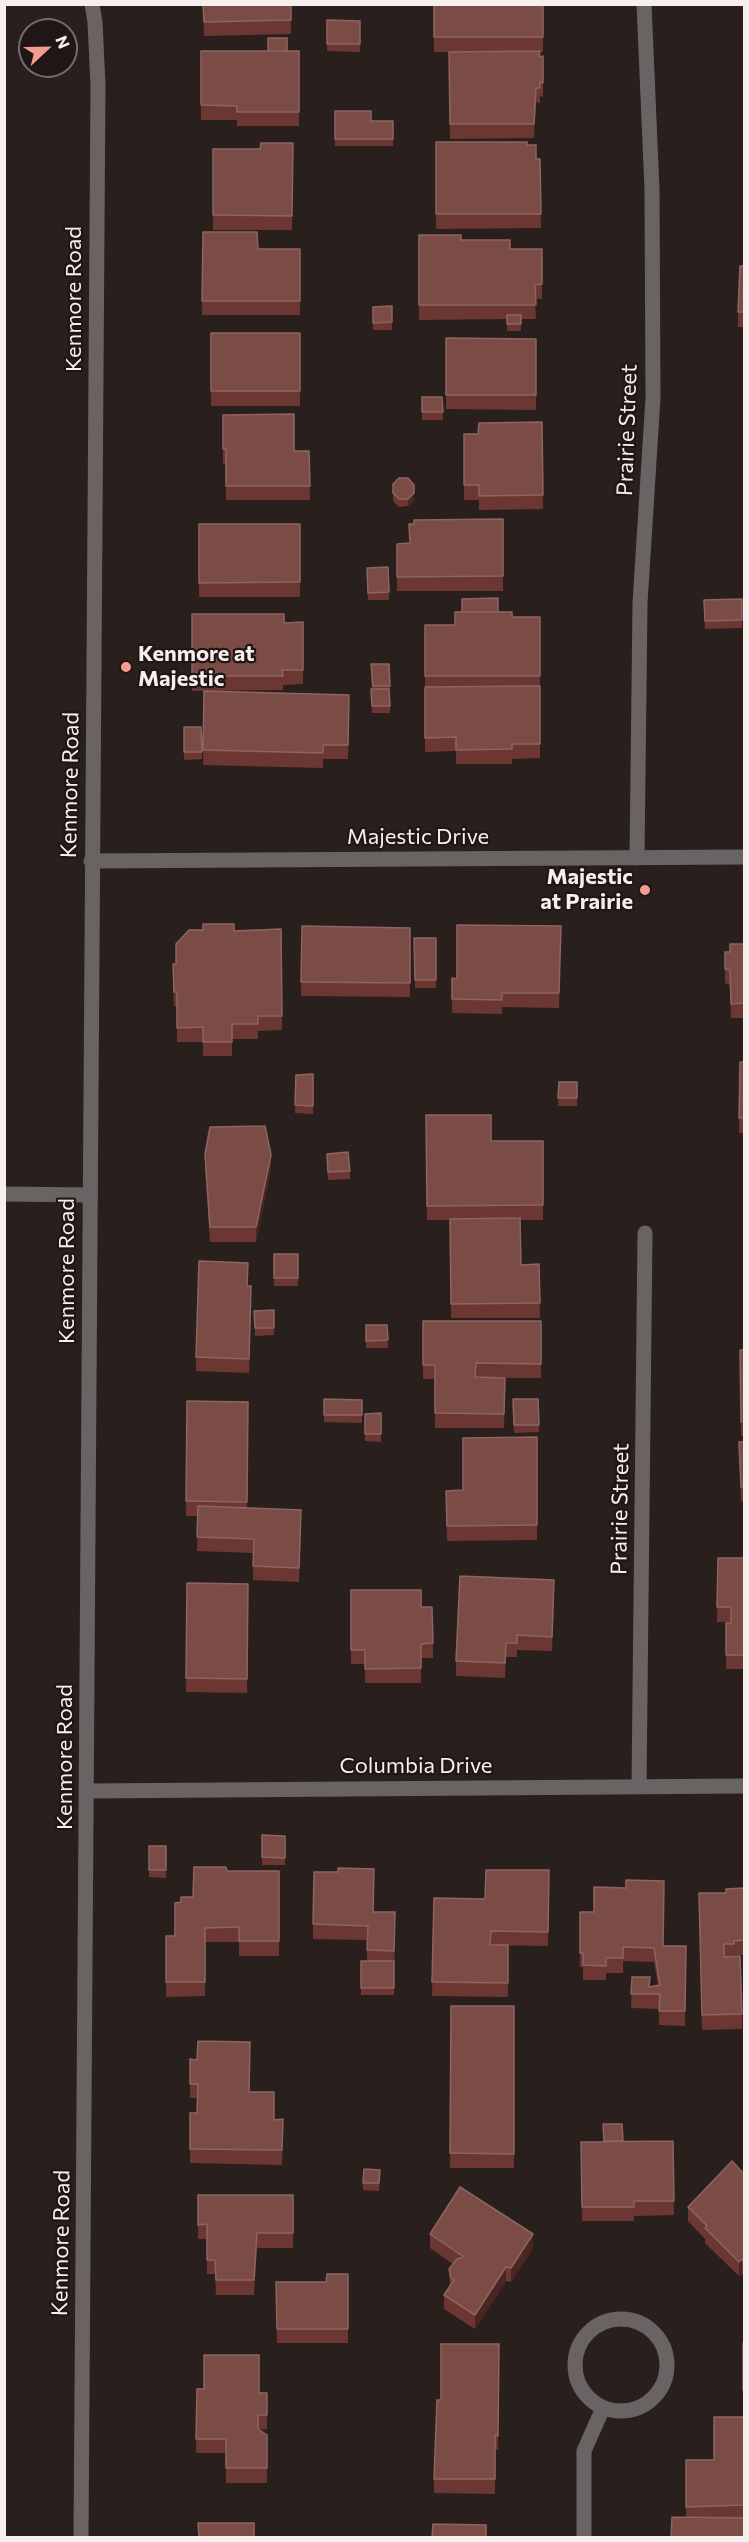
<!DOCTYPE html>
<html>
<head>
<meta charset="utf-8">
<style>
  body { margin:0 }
  #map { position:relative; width:749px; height:2542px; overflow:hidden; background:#29201e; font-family:Commissioner,sans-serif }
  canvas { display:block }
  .frame { position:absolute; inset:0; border:6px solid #f6efee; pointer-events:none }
  .north { position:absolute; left:18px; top:18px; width:60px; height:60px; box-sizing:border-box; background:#1f1615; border:2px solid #756d6c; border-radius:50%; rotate:68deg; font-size:16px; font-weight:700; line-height:24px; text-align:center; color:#f6efee }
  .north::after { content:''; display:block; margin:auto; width:21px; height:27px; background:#f59c92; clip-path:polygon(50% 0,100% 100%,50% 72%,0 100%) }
</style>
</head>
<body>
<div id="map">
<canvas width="749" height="2542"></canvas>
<div class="frame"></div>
<div class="north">N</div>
</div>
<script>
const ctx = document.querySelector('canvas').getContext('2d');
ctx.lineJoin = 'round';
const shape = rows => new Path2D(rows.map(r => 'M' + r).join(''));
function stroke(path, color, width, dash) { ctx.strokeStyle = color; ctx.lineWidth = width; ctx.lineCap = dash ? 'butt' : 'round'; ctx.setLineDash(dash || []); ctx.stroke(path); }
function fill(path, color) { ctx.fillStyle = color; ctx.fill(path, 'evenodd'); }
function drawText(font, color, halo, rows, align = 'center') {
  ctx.font = font + ' Commissioner,sans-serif'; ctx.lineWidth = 4.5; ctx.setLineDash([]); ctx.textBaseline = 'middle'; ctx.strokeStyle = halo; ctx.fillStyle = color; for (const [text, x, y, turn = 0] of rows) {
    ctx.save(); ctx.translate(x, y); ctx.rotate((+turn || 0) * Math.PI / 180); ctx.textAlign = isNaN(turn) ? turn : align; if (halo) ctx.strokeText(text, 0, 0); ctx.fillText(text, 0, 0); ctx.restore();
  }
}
const minor = shape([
  [637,858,640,603,653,398,652,189,644,4],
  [4,1194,90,1195],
  [639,1786,645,1233],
  [87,1791,744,1786],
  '575 2365a46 46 0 1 1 92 0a46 46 0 1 1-92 0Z',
  [584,2538,584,2451,603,2408]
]);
const tertiary = shape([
  [91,861,744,857],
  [81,2538,98,85,95,22,92,4]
]);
const wall = shape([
  [203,4,291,20,291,34,204,36],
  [434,4,543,4,543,52,540,52,540,57,543,56,543,97,540,96,540,103,536,102,534,138,450,139,449,52,434,52],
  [327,20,360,21,360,52,327,51],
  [201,51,299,51,299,126,237,126,237,120,201,120],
  [335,111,371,121,393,121,393,146,335,146],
  [436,142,527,145,536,159,540,159,541,228,436,229],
  [293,143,292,230,213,230,213,149,260,149],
  [203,232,258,249,300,249,300,315,202,315],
  [419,235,461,240,510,249,542,249,542,299,535,299,536,319,521,319,521,331,507,331,507,319,419,320],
  [744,266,744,327,738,327,738,312],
  [392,306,392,330,373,330,373,307],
  [211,333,300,333,300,406,211,406],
  [446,338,536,339,536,410,446,409],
  [422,397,442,397,443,420,422,420],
  [223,415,294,451,309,451,310,500,226,500,226,464,223,464],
  [542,422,543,509,479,510,479,500,464,500,464,434,478,434],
  [393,484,414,501,408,506,399,507,393,501],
  [503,519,503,591,397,591,397,544,409,543],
  [199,524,300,524,300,597,199,597],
  [388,567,389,600,368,600,367,568],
  [742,599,742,628,705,629,704,600],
  [498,612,512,617,540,617,540,758,512,759,512,764,456,764,456,751,425,752,425,625,455,625],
  [192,614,284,623,303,622,303,684,283,685,283,690,192,691],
  [371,664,390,686,390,713,372,713],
  [204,691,349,695,348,759,323,759,323,768,203,765],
  [184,727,201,727,202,759,184,760],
  [302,926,410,928,410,997,301,996],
  [561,926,559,1008,502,1007,502,1014,452,1013,452,978,457,979],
  [281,929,282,1030,258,1031,258,1039,232,1039,232,1056,203,1056,203,1042,177,1042,177,1006,174,1006,173,979,176,964,234,931],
  [414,938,436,938,436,988,415,988],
  [744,944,744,1018,731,1018,730,985,725,983,725,952,730,952],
  [740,1062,744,1062,744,1133,739,1133],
  [313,1074,313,1114,295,1113,296,1075],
  [559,1082,577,1082,577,1106,558,1106],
  [426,1115,491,1141,543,1141,543,1220,520,1220,521,1265,539,1264,540,1318,451,1318,450,1220,427,1220],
  [205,1154,271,1169,256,1242,210,1242,205,1168],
  [327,1161,350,1171,350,1179,328,1180],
  [274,1254,298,1254,298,1286,274,1286],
  [743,1280,744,1280,744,1328],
  [247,1286,251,1300,249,1373,196,1371,196,1357],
  [274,1310,274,1335,255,1336,254,1311],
  [423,1321,541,1321,541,1378,505,1378,504,1428,435,1428,435,1379,423,1379],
  [366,1325,387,1325,388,1348,366,1348],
  [740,1350,744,1350,744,1436,741,1436],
  [324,1399,362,1400,362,1423,324,1422],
  [513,1399,538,1399,539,1432,514,1433],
  [187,1401,248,1402,247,1508,301,1525,299,1582,253,1580,253,1553,197,1551,198,1516,186,1516],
  [381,1413,381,1442,365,1441,365,1414],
  [537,1437,537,1540,447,1541,446,1491,463,1490],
  [739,1442,744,1442,744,1501,741,1501],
  [718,1558,744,1558,744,1669,726,1669,726,1623,731,1623,731,1622,717,1622],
  [187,1583,248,1584,247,1693,186,1692],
  [351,1590,421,1607,433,1643,433,1658,421,1658,421,1683,365,1683,365,1664,351,1664],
  [554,1594,552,1651,517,1650,517,1657,506,1657,505,1678,456,1676,456,1661],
  [285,1836,285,1865,262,1865,262,1857],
  [149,1846,166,1846,166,1878,149,1877],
  [549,1870,548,1946,491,1945,508,1945,508,1997,432,1996,434,1898,485,1899],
  [227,1871,279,1871,279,1956,239,1956,239,1942,205,1942,205,1996,166,1997,166,1936,175,1936,181,1902,193,1897],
  [744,1888,744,1955,734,1955,734,1956,742,2014,742,2029,702,2030,699,1908,726,1893],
  [373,1912,395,1912,394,1995,361,1995,361,1961,367,1961,367,1940,313,1939,313,1924],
  [580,1912,663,1946,686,1946,685,2026,659,2025,659,2009,631,2008,632,1977,650,1987,658,1985,654,1962,623,1961,623,1973,606,1973,606,1980,583,1980,583,1967,580,1967],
  [451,2006,514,2006,514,2168,450,2168],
  [190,2059,250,2092,274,2120,283,2119,282,2165,190,2163,190,2113,197,2113,197,2098,190,2098],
  [673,2141,674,2215,634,2216,634,2221,582,2221,581,2142],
  [380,2170,379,2191,363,2190,363,2183],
  [744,2174,744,2276,742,2274,739,2276,705,2243,705,2239,688,2221,688,2207],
  [198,2195,293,2195,293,2248,257,2248,254,2295,216,2295,215,2274,207,2274,207,2239,198,2239],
  [430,2234,533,2248,511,2282,506,2281,475,2329,444,2309,444,2295,450,2286,449,2269,453,2264,430,2248],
  [348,2274,348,2343,277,2343,276,2282,326,2282],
  [743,2343,744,2343,744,2405,743,2405],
  [499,2344,498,2450,495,2450,495,2494,434,2493,434,2479,441,2400],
  [197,2389,267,2393,267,2429,258,2430,267,2435,267,2483,226,2483,226,2453,196,2453],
  [744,2417,744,2538,686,2517,686,2460,714,2460]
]);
const shadedWall = shape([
  [536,88,536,102,534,138,534,124],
  [414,493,414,501,408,506,408,499],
  [271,1155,271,1169,256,1242,256,1227],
  [257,2233,257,2248,254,2295,254,2280],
  [533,2234,533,2248,511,2282,511,2268],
  [742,2259,742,2274,739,2276,739,2262],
  [506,2267,506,2281,475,2329,475,2315]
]);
const building = shape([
  [203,4,291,4,291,20,204,22,203,4],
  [434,4,543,4,543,37,434,37,434,4],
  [327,20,360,21,360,44,327,44,327,20],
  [268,38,287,38,287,51,268,51,268,38],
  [201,51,299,51,299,112,237,112,237,106,201,105,201,51],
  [540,51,539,57,543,56,543,83,540,82,540,88,536,88,534,124,450,124,449,52,540,51],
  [335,111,371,111,371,121,393,121,393,139,335,139,335,111],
  [436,142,527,142,527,145,536,145,536,159,540,159,541,214,436,214,436,142],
  [261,143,293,143,292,216,213,215,213,149,260,149,261,143],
  [203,232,257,232,258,249,300,249,300,301,202,301,203,232],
  [419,235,461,235,461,240,510,240,510,249,542,249,542,284,535,285,536,305,419,305,419,235],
  [740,266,744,266,744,312,738,312,740,266],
  [392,306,392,322,373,323,373,307,392,306],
  [507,315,521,315,521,324,507,324,507,315],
  [211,333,300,333,300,391,211,391,211,333],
  [446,338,536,339,536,395,446,395,446,338],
  [422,397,442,397,443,412,422,412,422,397],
  [294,414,294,451,309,451,310,486,226,486,226,449,223,449,223,415,294,414],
  [542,422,543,495,479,496,479,485,464,485,464,434,478,434,479,423,542,422],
  [399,478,408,478,414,485,414,493,408,499,399,499,393,493,393,484,399,478],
  [503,519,503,576,397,577,397,544,410,543,409,524,414,524,414,520,503,519],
  [199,524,300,524,300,582,199,583,199,524],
  [388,567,389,592,368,593,367,568,388,567],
  [498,598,498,612,462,612,462,599,498,598],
  [742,599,742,620,705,621,704,600,742,599],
  [455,612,512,612,512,617,540,617,540,676,425,676,425,625,455,625,455,612],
  [192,614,284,614,284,623,303,622,303,670,282,670,283,676,192,676,192,614],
  [371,664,389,664,390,686,373,686,371,664],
  [540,686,540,744,512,744,512,749,456,750,456,737,425,738,425,687,540,686],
  [371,689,389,689,390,706,372,706,371,689],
  [204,691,349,695,348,745,323,745,323,753,203,750,204,691],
  [184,727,201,727,202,752,184,752,184,727],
  [203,924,234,924,234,931,281,929,282,1016,258,1016,258,1024,232,1024,232,1042,203,1042,203,1027,177,1028,177,992,174,992,173,964,176,964,176,944,189,930,203,930,203,924],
  [457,925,561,926,559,993,502,993,502,1000,452,999,452,978,457,979,457,925],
  [302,926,410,928,410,983,301,982,302,926],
  [414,938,436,938,436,980,415,980,414,938],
  [730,944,744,944,744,1003,731,1004,730,970,725,969,725,952,730,952,730,944],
  [740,1062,744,1062,744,1118,739,1118,740,1062],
  [313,1074,313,1106,295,1105,296,1075,313,1074],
  [559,1082,577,1082,577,1098,558,1098,559,1082],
  [426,1115,491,1115,491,1141,543,1141,543,1205,427,1206,426,1115],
  [265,1126,271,1155,256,1227,210,1227,205,1154,210,1127,265,1126],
  [348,1152,350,1171,328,1172,327,1154,348,1152],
  [520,1218,521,1265,539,1264,540,1303,451,1304,450,1219,520,1218],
  [274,1254,298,1254,298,1278,274,1278,274,1254],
  [199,1261,248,1263,247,1286,251,1286,249,1359,196,1357,199,1261],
  [274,1310,274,1328,255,1328,254,1311,274,1310],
  [423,1321,541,1321,541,1364,476,1363,475,1377,505,1378,504,1414,435,1413,435,1365,423,1365,423,1321],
  [366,1325,387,1325,388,1340,366,1341,366,1325],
  [740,1350,744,1350,744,1422,741,1422,740,1350],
  [324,1399,362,1400,362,1415,324,1415,324,1399],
  [513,1399,538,1399,539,1425,514,1425,513,1399],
  [187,1401,248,1402,247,1502,186,1501,187,1401],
  [381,1413,381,1434,365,1434,365,1414,381,1413],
  [537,1437,537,1525,447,1526,446,1491,463,1490,463,1438,537,1437],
  [739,1442,744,1442,744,1486,741,1487,739,1442],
  [198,1506,301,1510,299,1568,253,1566,254,1539,197,1537,198,1506],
  [718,1558,744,1558,744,1655,726,1655,726,1623,731,1623,731,1607,717,1607,718,1558],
  [460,1576,554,1580,552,1637,517,1635,517,1643,506,1643,505,1663,456,1661,460,1576],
  [187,1583,248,1584,247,1679,186,1678,187,1583],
  [351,1590,421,1590,421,1607,432,1607,433,1643,421,1644,421,1668,365,1669,365,1650,351,1650,351,1590],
  [262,1835,285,1836,285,1858,262,1857,262,1835],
  [149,1846,166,1846,166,1870,149,1870,149,1846],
  [194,1867,226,1867,227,1871,279,1871,279,1941,239,1941,239,1927,205,1928,205,1982,166,1982,166,1936,175,1936,175,1903,181,1902,181,1897,193,1897,194,1867],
  [338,1868,374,1869,373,1912,395,1912,394,1951,367,1950,368,1926,313,1924,314,1872,338,1872,338,1868],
  [486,1870,549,1870,548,1932,491,1931,490,1945,508,1945,508,1983,432,1982,434,1898,485,1899,486,1870],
  [626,1880,664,1881,663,1946,686,1946,685,2011,659,2011,660,1994,631,1994,632,1977,650,1977,649,1987,660,1985,654,1948,623,1947,623,1958,606,1958,606,1966,583,1965,583,1953,580,1953,580,1912,594,1912,594,1887,626,1888,626,1880],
  [744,1888,744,1940,734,1941,734,1944,724,1944,724,1957,740,1956,742,2014,702,2015,699,1893,726,1893,726,1889,744,1888],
  [361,1961,394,1961,394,1988,361,1988,361,1961],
  [451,2006,514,2006,514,2154,450,2153,451,2006],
  [198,2041,250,2042,249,2092,274,2092,274,2120,283,2119,282,2150,190,2149,190,2113,197,2113,198,2084,190,2084,190,2059,197,2060,198,2041],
  [603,2124,622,2124,623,2141,604,2141,603,2124],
  [673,2141,674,2201,634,2201,634,2207,582,2207,581,2142,673,2141],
  [732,2161,744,2174,744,2262,742,2259,739,2262,705,2228,707,2226,688,2207,732,2161],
  [364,2169,380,2170,379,2183,363,2183,364,2169],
  [460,2187,533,2234,511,2268,506,2267,475,2315,444,2295,454,2280,451,2278,449,2269,457,2259,464,2257,430,2234,460,2187],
  [198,2195,293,2195,293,2233,257,2233,254,2280,216,2280,215,2260,207,2260,207,2224,198,2225,198,2195],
  [327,2274,348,2274,348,2329,277,2329,276,2282,326,2282,327,2274],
  [743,2343,744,2343,744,2390,743,2390,743,2343],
  [441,2344,499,2344,498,2436,495,2435,495,2479,434,2479,437,2400,441,2400,441,2344],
  [204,2355,259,2355,259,2393,267,2393,267,2415,258,2415,258,2429,267,2435,267,2468,226,2468,226,2439,196,2439,197,2389,204,2389,204,2355],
  [714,2417,744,2417,744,2505,686,2507,686,2460,714,2460,714,2417],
  [672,2517,744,2518,744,2538,671,2538,672,2517],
  [198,2523,254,2523,254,2538,199,2538,198,2523],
  [433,2524,486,2525,486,2538,432,2538,433,2524]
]);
const markers = [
  [126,667,6,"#f59c92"],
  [645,890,6,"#f59c92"]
];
const streetNames = [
  ["Kenmore Road",74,299,-90],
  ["Prairie Street",627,430,-88],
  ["Kenmore Road",70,785,-89],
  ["Majestic Drive",418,837],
  ["Kenmore Road",67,1271,-90],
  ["Prairie Street",620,1509,-89],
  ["Kenmore Road",65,1757,-90],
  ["Columbia Drive",416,1766],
  ["Kenmore Road",61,2243,-89]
];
const poiNames = [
  ["Kenmore at",138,654],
  ["Majestic",138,679],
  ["Majestic",633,877,"right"],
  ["at Prairie",633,902,"right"]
];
stroke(minor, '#696463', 15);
stroke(tertiary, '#696463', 15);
fill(wall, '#6c3732');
fill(shadedWall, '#4b2522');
fill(building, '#7b4b46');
stroke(building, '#8e6461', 1.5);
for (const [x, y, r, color] of markers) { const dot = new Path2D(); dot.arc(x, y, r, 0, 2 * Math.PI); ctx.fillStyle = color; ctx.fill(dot); stroke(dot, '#1f1615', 2); }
drawText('22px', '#f6efee', '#1f1615', streetNames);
drawText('bold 22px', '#f6efee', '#1f1615', poiNames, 'left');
</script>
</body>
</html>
